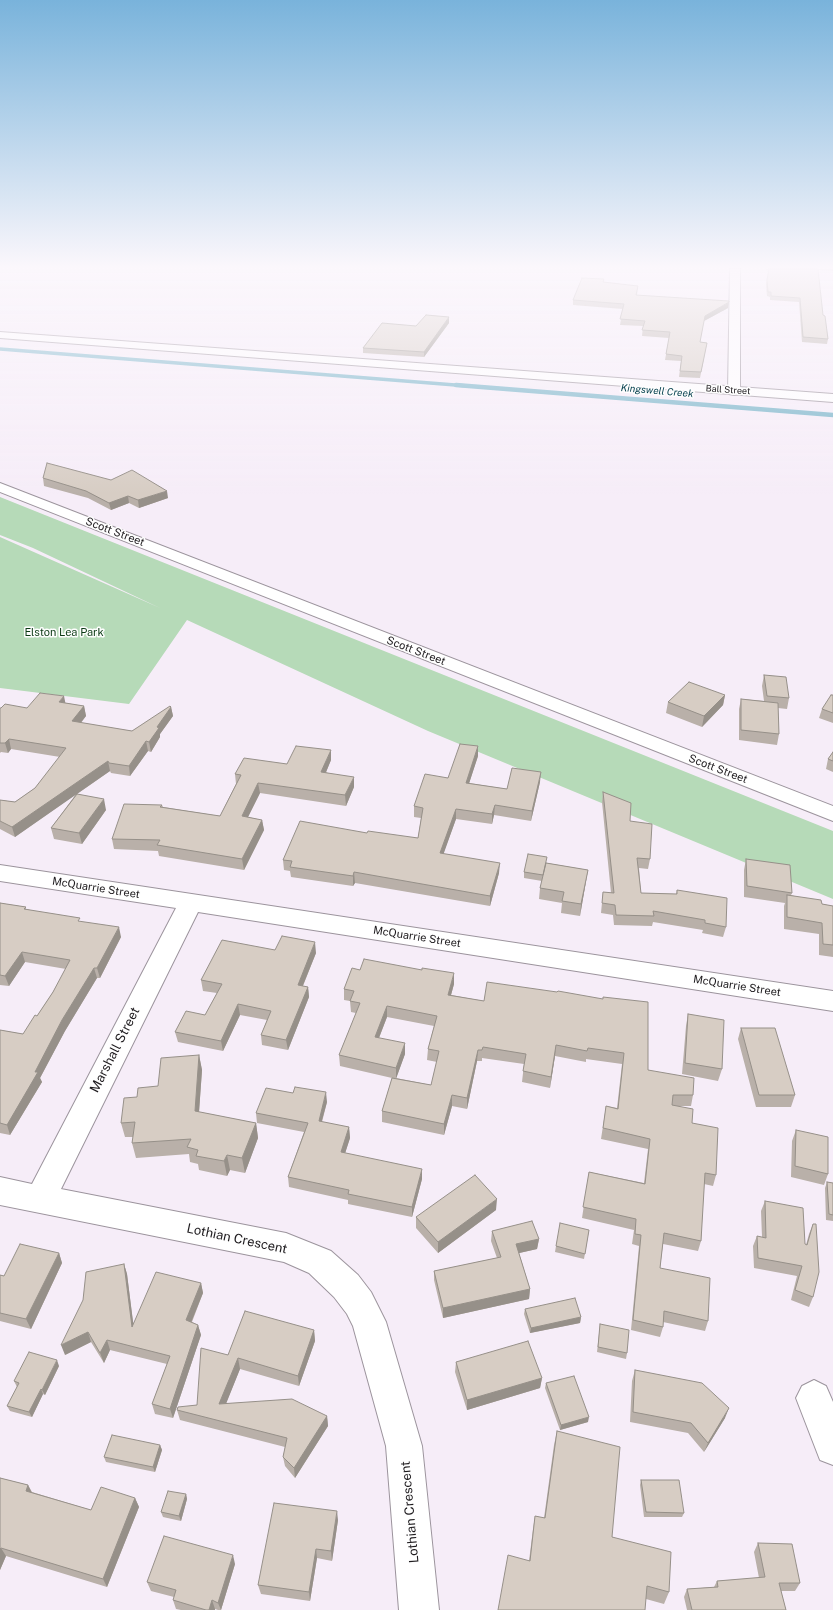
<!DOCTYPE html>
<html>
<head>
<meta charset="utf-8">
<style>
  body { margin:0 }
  canvas { display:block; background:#f6edf8 }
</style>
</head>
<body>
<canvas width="833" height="1610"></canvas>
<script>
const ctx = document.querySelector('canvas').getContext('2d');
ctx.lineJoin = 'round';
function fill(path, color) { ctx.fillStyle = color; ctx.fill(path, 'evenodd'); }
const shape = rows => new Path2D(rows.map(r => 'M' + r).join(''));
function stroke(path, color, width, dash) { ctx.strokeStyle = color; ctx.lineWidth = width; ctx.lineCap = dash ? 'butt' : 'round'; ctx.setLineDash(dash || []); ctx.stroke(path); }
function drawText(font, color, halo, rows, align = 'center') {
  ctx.font = font + ' "Public Sans",sans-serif'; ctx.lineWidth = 3; ctx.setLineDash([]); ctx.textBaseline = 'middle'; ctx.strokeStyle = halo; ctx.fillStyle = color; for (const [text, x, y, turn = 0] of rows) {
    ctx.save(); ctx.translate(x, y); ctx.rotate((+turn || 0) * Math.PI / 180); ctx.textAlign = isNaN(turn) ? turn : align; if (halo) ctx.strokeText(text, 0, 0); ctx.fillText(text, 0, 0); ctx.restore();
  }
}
const green = shape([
  [0,497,833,831,833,899,428,731,187,620,129,704,0,688,0,537,160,608,33,548,0,535]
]);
const streamFar1 = shape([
  [0,349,468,386]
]);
const stream = shape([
  [456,385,833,415]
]);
const minor = shape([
  [730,269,740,269,740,391,739,394,734,395,729,394,728,391,730,269],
  [0,865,833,991,833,1011,198,912,61,1189,286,1233,331,1251,358,1275,371,1292,386,1322,422,1446,439,1610,399,1610,386,1446,353,1326,347,1314,334,1297,309,1273,284,1262,0,1205,0,1177,32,1184,176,908,0,881,0,865],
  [814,1380,826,1386,833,1402,833,1465,820,1460,796,1398,802,1386,814,1380]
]);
const tertiary = shape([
  [0,332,833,394,833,402,0,338,0,332]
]);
const secondary = shape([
  [0,483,833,806,833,821,0,492,0,483]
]);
const wall = shape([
  [766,269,833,269,833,271,818,270,823,315,828,339,827,344,802,342,799,302,770,300,770,297,767,296,766,285,768,270,765,270],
  [604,279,604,282,638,286,637,295,728,308,704,321,700,342,707,343,700,378,679,377,681,361,665,360,669,338,642,336,643,326,620,325,623,309,573,305,573,300],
  [449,323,424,357,363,353,363,348,416,326],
  [43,478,168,498,139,508,129,503,111,510,88,498,44,486],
  [764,675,789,698,787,709,778,708,779,734,777,745,739,740,739,709,741,699,764,701,762,686],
  [725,695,723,705,702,727,666,713,668,702],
  [833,695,833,723,819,718,822,709],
  [66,703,84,706,86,716,81,723,132,731,171,707,173,716,160,734,160,737,151,752,148,751,130,776,111,773,110,771,77,794,106,810,82,844,54,839,51,828,76,794,15,837,0,829,0,800,15,802,35,788,60,757,11,749,8,753,1,752,0,753,0,708,27,708],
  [478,746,478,756,469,783,507,789,540,782,531,821,494,815,492,824,456,819,443,854,499,873,490,906,355,883,353,886,291,877,290,871,284,870,283,860,367,833,418,838,421,818,414,817,414,806,448,778],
  [833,752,833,772,826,769,828,759],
  [331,760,326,772,354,787,346,806,260,793,248,817,262,820,264,830,244,870,159,856,158,851,114,849,112,839,162,805,163,807,220,816,236,784,235,774,287,764],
  [603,792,630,821,650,859,648,869,639,868,641,893,676,894,677,890,726,927,723,937,702,933,703,930,653,922,652,926,614,925,613,915,601,913,603,892,611,893,602,802],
  [746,859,792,893,791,895,822,904,833,906,833,957,819,955,819,934,784,929,784,906,785,903,744,897,744,870],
  [547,863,588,870,580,916,561,913,562,903,539,899,540,888,542,881,524,878,524,872],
  [0,903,26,907,26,909,80,922,121,937,100,978,97,978,65,1031,40,1078,42,1082,10,1135,0,1133,0,1030,23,1034,37,1016,53,992,66,969,25,962,9,986,0,985],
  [275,950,316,953,303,986,308,987,309,997,288,1050,262,1045,261,1035,267,1020,240,1015,223,1051,178,1042,175,1032,205,1015,217,993,203,991,201,980],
  [360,970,422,970,454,984,451,995,484,1001,557,992,648,1070,693,1095,691,1106,680,1106,692,1123,716,1175,713,1186,704,1184,701,1241,698,1251,663,1244,660,1268,708,1321,705,1331,663,1322,663,1327,660,1337,631,1330,639,1246,632,1244,634,1230,582,1218,589,1172,644,1183,648,1149,601,1139,606,1106,617,1108,622,1064,586,1059,586,1062,555,1056,550,1088,522,1082,524,1064,482,1058,482,1061,477,1061,467,1109,452,1106,444,1135,382,1122,382,1111,392,1078,340,1066,339,1055,356,1013,351,1012,350,1001,344,1000,344,989],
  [387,1017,434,1026,428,1049,427,1060,437,1062,431,1085,396,1078,405,1054,379,1038],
  [688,1014,722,1069,718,1081,682,1074,686,1026],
  [741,1028,795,1095,791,1107,756,1107,738,1039],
  [199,1055,202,1070,199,1112,256,1123,258,1138,245,1173,230,1170,227,1176,199,1170,198,1164,190,1162,189,1154,136,1158,132,1143,133,1137,125,1137,121,1123,137,1097,158,1086],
  [327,1102,322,1122,349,1127,350,1138,345,1153,422,1179,412,1217,348,1204,348,1200,289,1187,288,1177,304,1132,257,1123,256,1113],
  [796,1130,828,1174,824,1185,791,1177,792,1141],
  [827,1182,833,1183,833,1221,826,1220,825,1188],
  [765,1201,805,1244,806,1245,809,1234,813,1224,813,1297,809,1307,791,1300,797,1276,754,1268,753,1246,757,1236,762,1237,761,1211],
  [496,1210,438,1253,416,1228,416,1217],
  [589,1230,584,1259,555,1252,556,1246],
  [492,1231,539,1239,537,1249,519,1253,530,1289,529,1299,443,1318,434,1280,434,1271,497,1258,491,1241],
  [59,1253,62,1263,31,1329,0,1321,0,1275,4,1276],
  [124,1264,127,1274,133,1323,201,1283,203,1293,192,1322,198,1325,201,1335,173,1418,155,1414,152,1404,167,1364,110,1350,104,1363,91,1342,65,1355],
  [525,1309,581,1317,580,1323,530,1333,524,1314],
  [600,1324,627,1353,626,1359,597,1352],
  [314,1330,315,1341,299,1386,240,1369,226,1403,327,1416,328,1426,295,1478,285,1466,283,1457,285,1447,180,1420,177,1410,197,1405,228,1355],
  [456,1362,542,1378,540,1388,467,1410,455,1372],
  [59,1366,45,1395,43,1394,32,1417,10,1411,7,1406,17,1387,14,1381],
  [635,1370,725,1418,704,1452,688,1433,630,1422,632,1381],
  [546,1383,588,1422,560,1430,545,1388],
  [557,1431,612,1537,669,1592,664,1604,646,1599,529,1561,533,1529,535,1516,544,1518,554,1445],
  [160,1445,162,1450,155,1472,106,1462,104,1457],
  [0,1478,28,1485,32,1492,91,1510,135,1498,139,1507,107,1587,6,1556,0,1570],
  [641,1480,684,1513,682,1517,644,1517,640,1485],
  [186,1494,187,1499,181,1521,163,1517,161,1512],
  [338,1520,332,1561,317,1558,310,1601,261,1594,258,1585],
  [758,1543,800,1583,795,1591,781,1591,786,1610,687,1610,684,1597,687,1589,714,1587,717,1581,759,1578,754,1552],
  [235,1564,221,1610,218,1610,215,1609,215,1610,181,1610,176,1609,173,1600,174,1597,151,1591,147,1582]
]);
const shadedWall = shape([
  [729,302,728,308,704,321,705,316],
  [449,317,449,323,424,357,424,352],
  [167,491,168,498,139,508,138,500],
  [128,496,129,503,111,510,109,503],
  [725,695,723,705,702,727,704,716],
  [64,696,66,706,59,702],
  [84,706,86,716,74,731,72,721],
  [171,707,173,716,160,734,160,737,151,752,149,742,157,727],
  [9,739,11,749,8,753,5,743],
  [146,741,148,751,130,776,129,766],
  [478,746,478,756,466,793,466,783],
  [331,750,331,760,322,782,321,772],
  [108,761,110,771,15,837,12,827],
  [541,772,540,782,531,821,532,811],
  [354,777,354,787,346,806,345,795],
  [258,783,260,793,243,827,242,816],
  [104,799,106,810,82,844,79,833],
  [495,805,494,815,492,824,492,814],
  [456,809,456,819,440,864,440,853],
  [262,820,264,830,244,870,242,859],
  [500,863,499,873,490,906,490,896],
  [588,870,586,881,580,916,581,904],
  [354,872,355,883,353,886,353,876],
  [119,927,121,937,100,978,97,968],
  [315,942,316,953,299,995,298,985],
  [22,952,25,962,9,986,5,976],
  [94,968,97,978,65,1031,40,1078,42,1082,10,1135,7,1125,62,1020],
  [454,973,454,984,448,1006,448,995],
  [308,987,309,997,288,1050,286,1040],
  [238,1004,240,1015,223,1051,221,1041],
  [387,1006,387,1017,375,1048,375,1037],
  [405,1043,405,1054,396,1079,396,1068],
  [556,1045,555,1056,550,1088,551,1077],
  [478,1050,477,1061,467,1109,467,1098],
  [199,1055,202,1070,198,1126,195,1111],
  [326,1092,327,1102,319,1131,319,1121],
  [452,1095,452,1106,444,1135,444,1124],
  [256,1123,258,1138,245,1173,242,1158],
  [349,1127,350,1138,342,1163,341,1152],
  [227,1155,230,1170,227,1176,224,1161],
  [422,1169,422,1179,412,1217,412,1207],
  [497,1199,496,1210,438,1253,438,1242],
  [539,1239,537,1249,515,1254,516,1244],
  [59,1253,62,1263,31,1329,26,1319],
  [124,1264,127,1274,135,1337,132,1327],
  [201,1283,203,1293,188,1330,186,1320],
  [530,1289,529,1299,443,1318,443,1308],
  [581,1317,580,1323,530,1333,531,1328],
  [198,1325,201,1335,173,1418,170,1409],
  [314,1330,315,1341,299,1386,298,1376],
  [88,1332,91,1342,65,1355,61,1345],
  [107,1340,110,1350,104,1363,100,1353],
  [238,1358,240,1369,222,1414,219,1404],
  [57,1360,59,1366,45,1395,42,1390],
  [542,1378,540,1388,467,1410,467,1400],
  [41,1389,43,1394,32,1417,29,1412],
  [729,1408,725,1418,704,1452,708,1443],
  [327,1416,328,1426,295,1478,294,1468],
  [589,1417,588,1422,560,1430,561,1425],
  [160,1445,162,1450,155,1472,153,1467],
  [28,1485,33,1495,26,1491],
  [186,1494,187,1499,181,1521,179,1516],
  [135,1498,139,1507,107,1587,103,1579],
  [337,1511,338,1520,332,1561,331,1551],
  [1,1548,6,1556,0,1570,0,1549],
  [316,1549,317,1558,310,1601,309,1592],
  [233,1555,235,1564,221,1610,218,1603],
  [212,1600,215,1609,215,1610,209,1610]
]);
const building = shape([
  [769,269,818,269,823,315,825,316,828,339,803,337,800,298,771,296,771,292,768,292,767,280,769,269],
  [582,278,604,279,603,282,638,286,636,295,729,301,729,302,705,316,700,342,707,343,701,372,680,371,682,356,666,354,670,332,642,330,645,321,620,319,624,304,573,300,582,278],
  [426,315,449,317,424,352,363,348,382,323,416,326,426,315],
  [47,463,111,480,132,470,167,491,138,500,128,496,109,503,86,491,43,478,47,463],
  [764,675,786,677,789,698,767,696,764,675],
  [689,682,725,695,704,716,668,702,689,682],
  [40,693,64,696,59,702,84,706,72,721,132,731,170,706,171,707,157,727,159,728,149,742,146,741,129,766,109,763,108,761,12,827,0,821,0,800,15,802,35,788,66,748,9,739,5,743,0,743,0,708,1,708,5,704,27,708,40,693],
  [831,695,833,695,833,713,822,709,831,695],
  [741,699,778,703,779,734,741,730,741,699],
  [460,744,478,746,466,783,507,789,512,768,541,772,532,811,495,805,492,814,456,809,440,853,500,863,490,896,354,872,353,876,290,867,292,861,283,860,300,821,367,833,368,831,418,838,423,808,414,806,425,774,448,778,460,744],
  [296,746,331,750,321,772,354,777,345,795,258,783,242,816,262,820,242,859,157,845,160,840,112,839,124,804,162,805,160,807,220,816,241,775,235,774,244,758,287,764,296,746],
  [833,752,833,761,828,759,833,752],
  [603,792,631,803,630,821,652,824,650,859,637,858,641,893,677,894,677,890,727,898,726,927,705,923,705,920,653,911,654,916,616,915,615,905,602,903,603,892,614,893,603,792],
  [77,794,104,799,79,833,51,828,77,794],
  [528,854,547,857,543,875,524,872,528,854],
  [746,859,790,865,792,893,747,886,746,859],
  [546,863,588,870,581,904,562,901,564,892,540,888,546,863],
  [787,895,821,900,822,904,833,906,833,945,823,944,822,923,787,917,787,895],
  [0,903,26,907,24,909,80,918,78,921,119,927,97,968,94,968,62,1020,35,1072,38,1072,7,1125,0,1123,0,1030,23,1034,35,1015,37,1016,53,992,70,960,22,952,5,976,0,975,0,903],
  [282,936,315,942,298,985,308,987,286,1040,261,1035,271,1011,238,1004,221,1041,175,1032,186,1011,205,1015,222,984,201,980,222,940,275,950,282,936],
  [364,959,422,970,422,968,454,973,448,995,484,1001,487,982,557,992,558,991,603,999,603,997,648,1002,648,1070,694,1078,693,1095,673,1095,672,1105,693,1109,692,1123,718,1128,716,1175,705,1173,701,1241,664,1233,660,1268,710,1278,708,1321,664,1311,663,1327,633,1320,641,1235,635,1234,636,1219,583,1207,589,1172,645,1184,650,1139,603,1128,606,1106,618,1109,624,1053,588,1048,587,1051,556,1045,551,1077,523,1071,526,1054,483,1047,482,1050,478,1050,467,1098,452,1095,444,1124,382,1111,392,1078,431,1085,439,1051,428,1049,437,1016,387,1006,375,1037,405,1043,396,1068,339,1055,360,1003,350,1001,354,991,344,989,352,968,360,970,364,959],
  [688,1014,724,1020,722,1069,685,1063,688,1014],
  [741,1028,775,1028,795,1095,759,1095,741,1028],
  [199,1055,195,1111,256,1123,242,1158,227,1155,224,1161,196,1156,198,1150,187,1147,191,1139,132,1143,135,1122,121,1123,124,1098,137,1097,138,1088,158,1086,161,1058,199,1055],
  [295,1087,326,1092,319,1121,349,1127,341,1152,422,1169,412,1207,348,1194,349,1190,288,1177,308,1123,256,1113,266,1088,293,1093,295,1087],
  [796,1130,828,1137,828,1174,795,1166,796,1130],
  [475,1175,497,1199,438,1242,416,1217,475,1175],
  [827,1182,833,1183,833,1215,829,1214,827,1182],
  [765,1201,803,1208,805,1244,807,1245,813,1224,816,1224,819,1272,813,1297,795,1290,802,1266,758,1258,757,1236,766,1238,765,1201],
  [532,1221,539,1239,516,1244,530,1289,443,1308,434,1271,501,1257,492,1231,532,1221],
  [560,1223,589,1230,585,1254,556,1246,560,1223],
  [20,1244,59,1253,26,1319,0,1313,0,1275,4,1276,20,1244],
  [124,1264,132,1327,156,1272,201,1283,186,1320,198,1325,170,1409,152,1404,170,1356,107,1340,100,1353,88,1332,61,1345,83,1300,86,1272,124,1264],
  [575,1298,581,1317,531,1328,525,1309,575,1298],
  [245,1311,314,1330,298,1376,238,1358,219,1404,292,1399,327,1416,294,1468,283,1457,287,1438,177,1410,178,1407,197,1405,201,1348,228,1355,245,1311],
  [600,1324,629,1330,627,1353,598,1347,600,1324],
  [528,1341,542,1378,467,1400,456,1362,528,1341],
  [29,1352,57,1360,42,1390,41,1389,29,1412,7,1406,19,1383,14,1381,29,1352],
  [635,1370,702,1383,729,1408,708,1443,691,1423,633,1412,635,1370],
  [574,1376,589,1417,561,1425,546,1383,574,1376],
  [557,1431,620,1447,612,1537,671,1552,669,1592,647,1586,645,1610,498,1610,508,1555,530,1561,535,1516,545,1518,557,1431],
  [112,1435,160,1445,153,1467,104,1457,112,1435],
  [0,1478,28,1485,26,1491,91,1510,101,1487,135,1498,103,1579,1,1548,0,1549,0,1478],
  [641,1480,679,1480,684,1513,646,1512,641,1480],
  [168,1491,186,1494,179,1516,161,1512,168,1491],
  [274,1503,337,1511,331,1551,316,1549,309,1592,258,1585,274,1503],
  [164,1536,233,1555,218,1603,212,1600,209,1610,206,1610,173,1600,176,1590,147,1582,164,1536],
  [758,1543,792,1544,800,1583,779,1583,786,1610,692,1610,687,1589,718,1587,717,1581,765,1577,758,1543]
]);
const farStreetnames = [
  ["Ball Street",728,390,4]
];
const farWaternames = [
  ["Kingswell Creek",657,391,5]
];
const streetNames = [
  ["Scott Street",115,532,21],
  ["Scott Street",416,651,21],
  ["Scott Street",718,769,21],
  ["McQuarrie Street",96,888,9],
  ["McQuarrie Street",417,937,9],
  ["McQuarrie Street",737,986,9]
];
const parkNames = [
  ["Elston Lea Park",64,633]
];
const nearStreetnames = [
  ["Marshall Street",115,1050,-63],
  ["Lothian Crescent",237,1239,12],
  ["Lothian Crescent",410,1512,-95]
];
fill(green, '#b6dab8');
stroke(streamFar1, '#74b2c7', 3.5);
stroke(stream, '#74b2c7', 4.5);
stroke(minor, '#9c949d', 2);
stroke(tertiary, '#9c949d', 2);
stroke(secondary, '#9c949d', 2);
fill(minor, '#fff');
fill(tertiary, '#fff');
fill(secondary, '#fff');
fill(wall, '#b9b0a9');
fill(shadedWall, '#969089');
fill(building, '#d7cdc4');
stroke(building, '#969089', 1);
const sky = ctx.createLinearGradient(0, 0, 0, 494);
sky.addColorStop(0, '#79b3db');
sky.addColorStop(0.54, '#fbf7fc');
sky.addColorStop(1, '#fbf7fc00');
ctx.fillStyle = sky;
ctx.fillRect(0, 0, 833, 494);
drawText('9px', '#1e1b1e', '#fefefe', farStreetnames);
drawText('italic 10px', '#003c4b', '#fefefe', farWaternames);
drawText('11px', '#1e1b1e', '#fefefe', streetNames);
drawText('11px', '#0b3a14', '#fefefe', parkNames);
drawText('13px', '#1e1b1e', '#fefefe', nearStreetnames);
</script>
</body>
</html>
